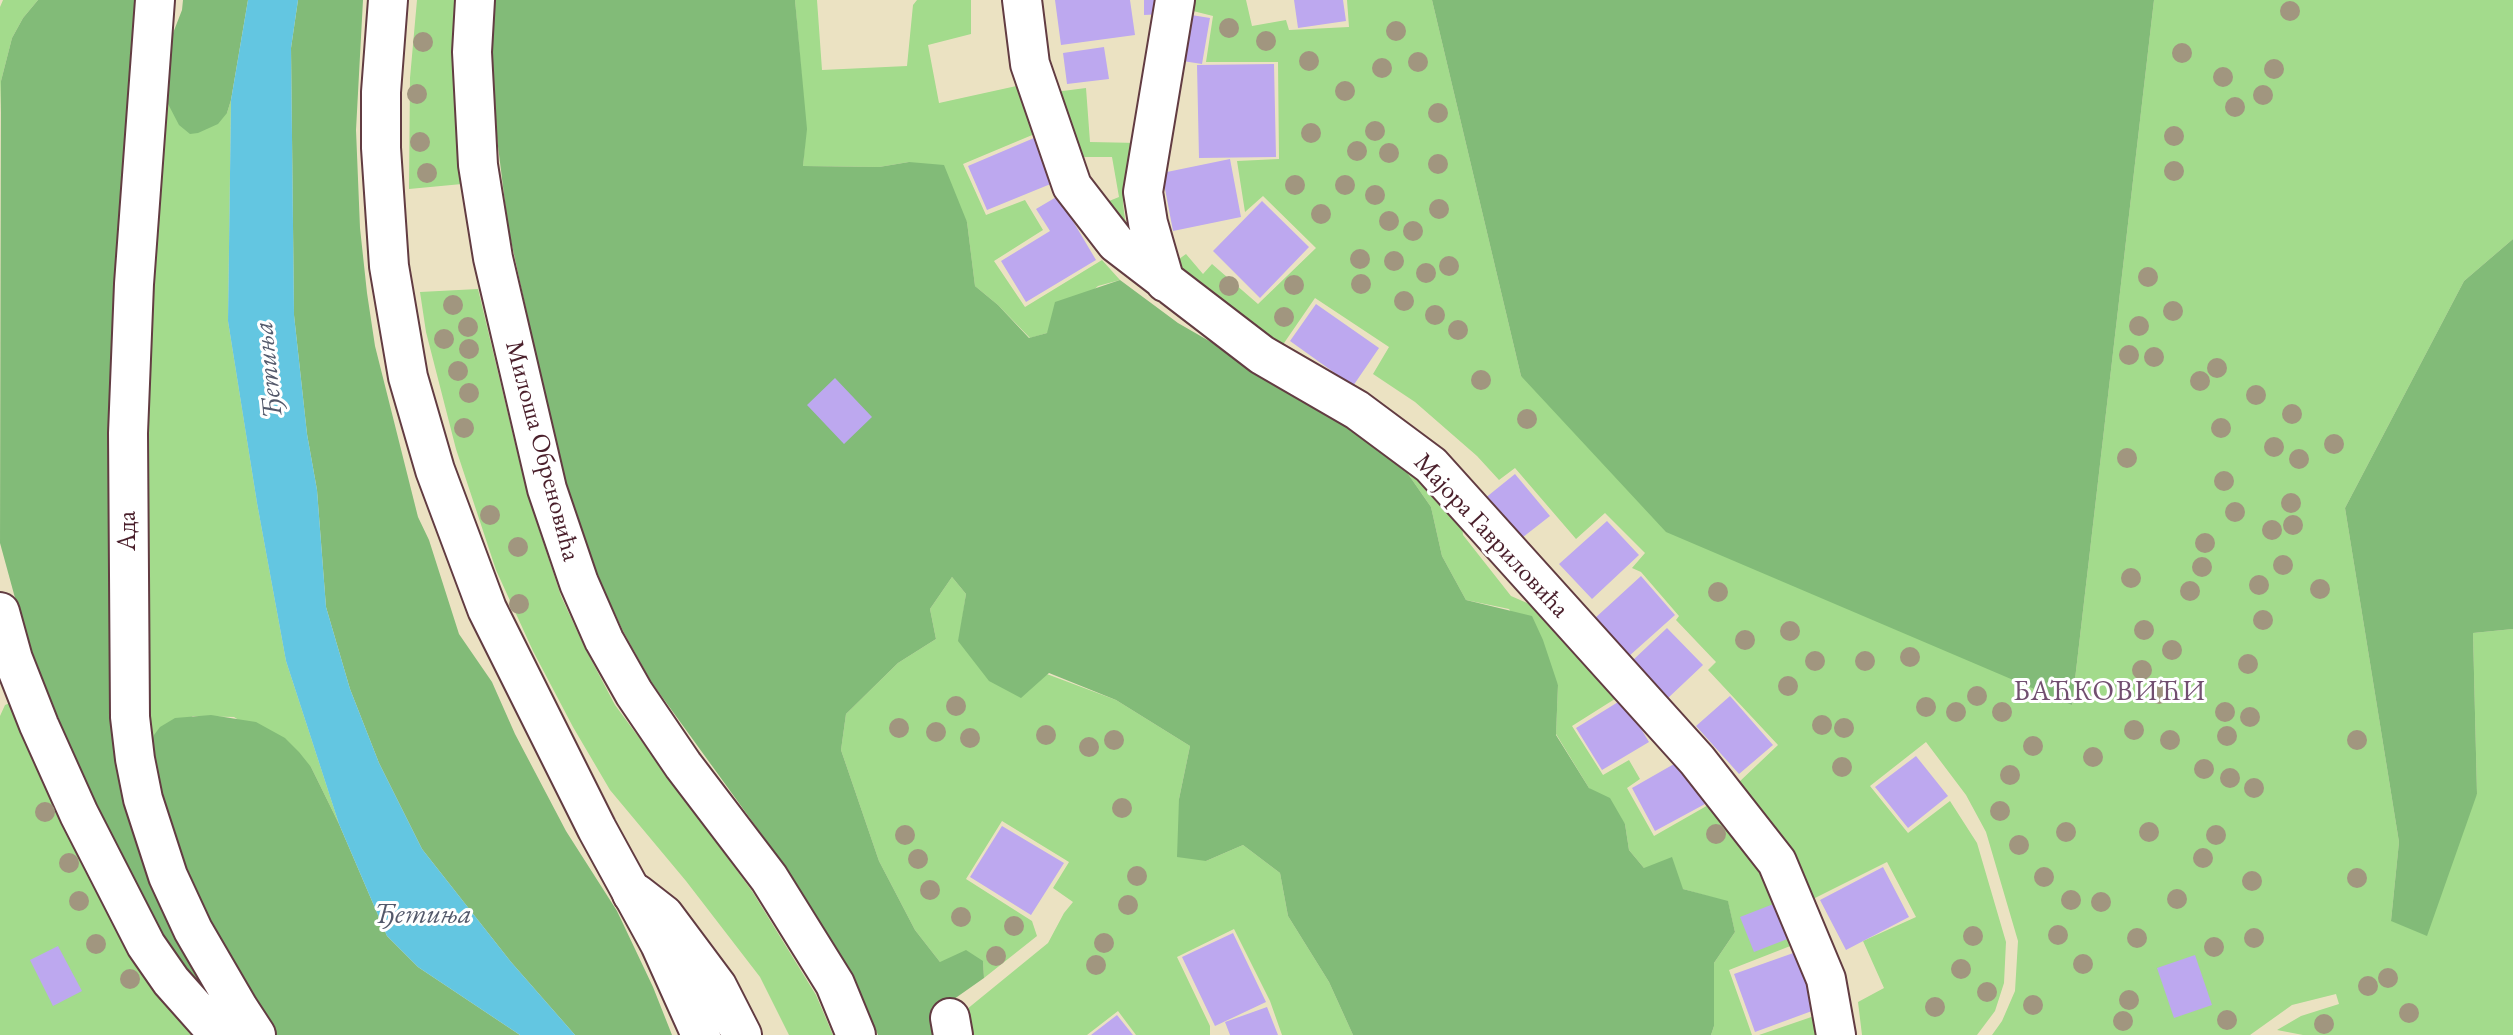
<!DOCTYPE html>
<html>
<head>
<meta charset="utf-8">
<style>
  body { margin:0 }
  canvas { display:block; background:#ebe2c2 }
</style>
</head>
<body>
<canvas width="2513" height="1035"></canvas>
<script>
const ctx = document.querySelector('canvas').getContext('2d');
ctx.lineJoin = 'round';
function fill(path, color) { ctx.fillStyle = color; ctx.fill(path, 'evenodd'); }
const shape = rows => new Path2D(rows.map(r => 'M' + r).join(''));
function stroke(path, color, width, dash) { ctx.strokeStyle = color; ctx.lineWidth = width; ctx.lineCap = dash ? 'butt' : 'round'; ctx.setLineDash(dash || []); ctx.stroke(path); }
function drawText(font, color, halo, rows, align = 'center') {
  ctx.font = font + ' "EB Garamond",serif'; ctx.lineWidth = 6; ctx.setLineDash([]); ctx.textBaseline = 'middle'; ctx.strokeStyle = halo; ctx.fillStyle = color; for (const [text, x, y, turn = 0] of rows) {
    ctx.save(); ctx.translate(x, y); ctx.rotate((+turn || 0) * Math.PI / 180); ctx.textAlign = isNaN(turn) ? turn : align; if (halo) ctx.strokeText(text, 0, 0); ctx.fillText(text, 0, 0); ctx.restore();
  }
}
const green = shape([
  [3,0,38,0,23,18,12,38,1,81,0,113,0,7],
  [417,0,456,0,453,51,462,184,409,189,410,78],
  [795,0,817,0,822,70,907,66,913,5,917,0,971,0,971,34,928,45,939,103,1021,85,1037,133,963,164,986,215,1025,200,1043,230,994,261,1025,307,1102,260,1120,280,1098,286,1047,333,1030,338,998,305,975,286,967,222,909,162,879,167,803,166,806,129],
  [1190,0,1246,0,1252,26,1286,20,1289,30,1349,27,1347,0,1432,0,1521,376,2072,705,2154,0,2513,0,2513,239,2464,281,2345,508,2399,842,2391,921,2477,794,2473,633,2513,629,2513,1035,2303,1035,2277,1030,2301,1016,2339,1004,2336,994,2292,1005,2250,1035,1992,1035,2002,1021,2015,991,2018,941,1986,832,1966,795,1926,742,1870,786,1908,833,1950,801,1977,843,2006,942,2004,983,1995,1011,1977,1035,1862,1035,1858,1002,1884,988,1863,941,1916,917,1887,862,1813,899,1738,783,1778,745,1708,670,1716,662,1676,620,1679,616,1641,572,1632,568,1645,553,1605,513,1576,539,1515,468,1499,480,1477,456,1415,402,1373,374,1389,347,1315,298,1282,346,1168,267,1186,254,1203,274,1212,264,1258,304,1316,248,1263,196,1245,212,1237,161,1279,159,1278,62,1206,62,1213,16,1189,10],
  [164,85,227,113,231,100,228,321,257,503,286,661,339,824,311,767,234,717,193,716,151,745,145,701,145,434],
  [1086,88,1090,142,1139,143,1127,176,1123,203,1125,219,1130,232,1094,207,1119,197,1112,157,1073,157,1055,92],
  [478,289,527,493,561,596,585,648,615,705,752,891,816,995,833,1035,789,1035,760,977,686,881,610,790,573,727,533,651,496,570,456,449,426,332,420,292],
  [1399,461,1461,515,1463,535,1511,596,1534,606,1618,697,1572,726,1603,775,1629,760,1640,779,1627,788,1654,836,1717,800,1761,860,1798,943,1729,970,1752,1035,1711,1035,1714,1026,1714,963,1735,932,1728,902,1683,889,1644,868,1629,850,1625,824,1589,788,1556,734,1558,685,1509,609,1466,600,1442,556,1431,507],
  [952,577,966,594,959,641,1116,700,1190,746,1179,799,1206,861,1243,845,1280,873,1288,916,1329,982,1353,1035,1282,1035,1270,1001,1234,929,1177,957,1210,1026,1210,1035,1136,1035,1118,1011,1087,1035,961,1035,961,1014,1048,943,1064,913,1073,902,1053,888,1069,862,1002,821,966,879,1032,921,1037,936,984,978,983,961,940,962,915,930,879,861,841,750,846,714,898,663,936,639,930,609],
  [10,703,13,707,196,1035,0,1035,0,716,5,705],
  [1823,1013,1826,1035,1759,1035]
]);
const forest = shape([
  [38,0,135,0,119,269,110,517,110,715,117,758,233,1030,159,938,94,813,32,660,0,543,1,81,12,38,23,18],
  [183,0,248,0,231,100,227,113,218,124,198,133,190,134,179,125,166,100,168,46,182,10],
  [298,0,363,0,356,130,360,228,367,293,375,346,418,517,429,540,459,634,492,682,515,734,566,831,617,911,653,987,672,1035,575,1035,511,962,422,849,379,763,350,689,326,607,317,490,307,434,294,315,291,48],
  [495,0,795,0,807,129,803,166,879,167,909,162,944,165,967,222,975,286,998,305,1029,338,1047,333,1055,302,1120,280,1178,323,1339,416,1399,461,1431,507,1442,556,1466,600,1532,616,1543,640,1558,685,1556,735,1589,788,1610,798,1625,824,1629,850,1644,868,1672,857,1683,889,1728,901,1735,932,1714,963,1714,1026,1711,1035,1353,1035,1329,982,1288,916,1280,873,1243,845,1206,861,1177,857,1179,799,1190,746,1116,700,1049,673,1021,698,989,681,958,641,966,594,952,577,930,609,936,639,898,663,846,714,841,750,879,861,915,930,940,962,966,950,983,961,984,978,947,1004,946,1035,878,1035,855,982,786,868,652,683,623,631,598,577,566,484,553,433,508,227,497,138,492,52],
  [1432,0,2154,0,2072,705,1666,532,1521,376],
  [2513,239,2513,629,2473,633,2477,794,2427,936,2391,921,2399,842,2345,508,2464,281],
  [211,715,256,722,285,738,299,752,311,767,339,824,387,936,418,967,520,1035,277,1035,253,1001,206,921,162,809,151,745,154,735,160,727,175,718]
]);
const water = shape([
  [248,0,298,0,291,48,294,315,307,434,317,490,326,607,350,689,379,763,422,849,511,962,575,1035,520,1035,418,967,387,936,339,824,286,661,257,503,228,321,231,100]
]);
const building = shape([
  [1055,0,1130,0,1135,35,1061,45],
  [1144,0,1165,0,1165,14,1144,15],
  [1294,0,1343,0,1346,21,1298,28],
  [1185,14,1210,18,1202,64,1176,60],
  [1104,47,1109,79,1067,84,1063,53],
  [1274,64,1276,157,1199,158,1197,65],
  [1034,138,1053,183,987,210,968,166],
  [1230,159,1241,217,1173,231,1162,173],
  [1058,196,1096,260,1026,302,1001,261,1050,231,1036,209],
  [1262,201,1309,247,1260,298,1213,251],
  [1316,304,1379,348,1353,386,1290,341],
  [835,378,872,417,844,444,807,405],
  [1515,474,1550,516,1518,541,1484,499],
  [1607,521,1639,555,1592,599,1559,564],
  [1641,576,1675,615,1628,657,1594,619],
  [1667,628,1703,665,1667,699,1632,661],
  [1730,696,1773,745,1739,774,1696,726],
  [1623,699,1649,742,1602,770,1576,728],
  [1916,756,1948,796,1908,828,1875,787],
  [1681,760,1705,804,1655,831,1632,788],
  [1002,826,1064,863,1031,915,970,877],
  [1883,867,1909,917,1846,950,1820,900],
  [1776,903,1790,938,1754,952,1740,917],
  [1233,933,1266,1002,1215,1026,1182,957],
  [58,946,82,991,53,1006,30,960],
  [1799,951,1820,1008,1755,1032,1734,974],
  [2195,955,2212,1005,2174,1018,2157,968],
  [1267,1007,1278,1035,1230,1035,1225,1022],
  [1117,1015,1133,1035,1091,1035]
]);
const minor = shape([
  [155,0,134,284,128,433,130,717,135,759,143,799,168,876,193,930,239,1009,256,1035],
  [475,0,472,52,478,165,493,258,547,489,579,583,604,640,634,693,683,765,769,878,835,984,856,1035],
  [1022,0,1030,64,1072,186,1116,243,1262,355,1357,410,1431,465,1697,760,1777,862,1826,979,1836,1035],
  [1165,282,1148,223,1143,192,1175,0],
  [0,612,13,659,39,725,79,814,146,945,171,981,219,1035],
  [632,894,637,894,664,915,717,986,742,1035],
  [950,1018,953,1035]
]);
const major = shape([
  [388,0,381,92,381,148,389,266,408,377,435,470,487,609,597,829,660,944,701,1035]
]);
const trees = [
  [2290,11],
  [1229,28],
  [1396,31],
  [1266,41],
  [423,42],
  [2182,53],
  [1309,61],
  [1418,62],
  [1382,68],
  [2274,69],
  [2223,77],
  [1345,91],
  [417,94],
  [2263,95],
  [2235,107],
  [1438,113],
  [1375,131],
  [1311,133],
  [2174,136],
  [420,142],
  [1357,151],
  [1389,153],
  [1438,164],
  [2174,171],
  [427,173],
  [1295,185],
  [1345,185],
  [1375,195],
  [1439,209],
  [1321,214],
  [1389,221],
  [1413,231],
  [1360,259],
  [1394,261],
  [1449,266],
  [1426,273],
  [2148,277],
  [1361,284],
  [1294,285],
  [1229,286],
  [1404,301],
  [453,305],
  [2173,311],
  [1435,315],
  [1284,317],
  [2139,326],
  [468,327],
  [1458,330],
  [444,339],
  [469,349],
  [2129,355],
  [2154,357],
  [2217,368],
  [458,371],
  [1481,380],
  [2200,381],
  [469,393],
  [2256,395],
  [2292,414],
  [1527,419],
  [464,428],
  [2221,428],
  [2334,444],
  [2274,447],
  [2127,458],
  [2299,459],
  [2224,481],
  [2291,503],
  [2235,512],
  [490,515],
  [2293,525],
  [2272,530],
  [2205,543],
  [518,547],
  [2283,565],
  [2202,567],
  [2131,578],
  [2259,585],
  [2320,589],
  [2190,591],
  [1718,592],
  [519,604],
  [2263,620],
  [2144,630],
  [1790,631],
  [1745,640],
  [2172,650],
  [1910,657],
  [1815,661],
  [1865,661],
  [2248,664],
  [2142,670],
  [1788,686],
  [2159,694],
  [1977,696],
  [956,706],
  [1926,707],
  [1956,712],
  [2002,712],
  [2225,712],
  [2250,717],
  [1822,725],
  [899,728],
  [1844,728],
  [2134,730],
  [936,732],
  [1046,735],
  [2227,736],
  [970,738],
  [1114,740],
  [2170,740],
  [2357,740],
  [2033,746],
  [1089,747],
  [2093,757],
  [1842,767],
  [2204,769],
  [2010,775],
  [2230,778],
  [2254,788],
  [1122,808],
  [2000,811],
  [45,812],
  [2066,832],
  [2149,832],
  [1716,834],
  [905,835],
  [2216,835],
  [2019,845],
  [2203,858],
  [918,859],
  [69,863],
  [1137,876],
  [2044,877],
  [2357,878],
  [2252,881],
  [930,890],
  [2177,899],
  [2071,900],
  [79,901],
  [2101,902],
  [1128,905],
  [961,917],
  [1014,926],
  [2058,935],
  [1973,936],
  [2137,938],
  [2254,938],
  [1104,943],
  [96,944],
  [2214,947],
  [996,956],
  [2083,964],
  [1096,965],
  [1961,969],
  [2388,978],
  [130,979],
  [2368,986],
  [1987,992],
  [2129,1000],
  [2033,1005],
  [1935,1007],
  [2409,1013],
  [2227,1020],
  [2123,1021],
  [2324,1024]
];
const streetNames = [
  ["Милоша Обреновића",542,451,75],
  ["Ада",128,531,-90],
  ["Мајора Гавриловића",1491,536,47]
];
const waterNames = [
  ["Ђетиња",269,370,-96],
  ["Ђетиња",423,915]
];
const neighbourhoodNames = [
  ["БАЋКОВИЋИ",2110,692]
];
fill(green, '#a3db8c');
fill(forest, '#82bb78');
fill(water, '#63c6e1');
fill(building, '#bda8ef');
stroke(minor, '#623c42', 42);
stroke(major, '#623c42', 42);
stroke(minor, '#fff', 38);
stroke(major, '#fff', 38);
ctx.fillStyle = '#a1967f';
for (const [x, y] of trees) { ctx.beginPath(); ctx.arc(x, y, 10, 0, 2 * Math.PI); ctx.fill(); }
drawText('26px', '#4a1f2b', '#fff', streetNames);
drawText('italic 28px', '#53596b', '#fff', waterNames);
ctx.letterSpacing = '2px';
drawText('28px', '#724f70', '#fff', neighbourhoodNames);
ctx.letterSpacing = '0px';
</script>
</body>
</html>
